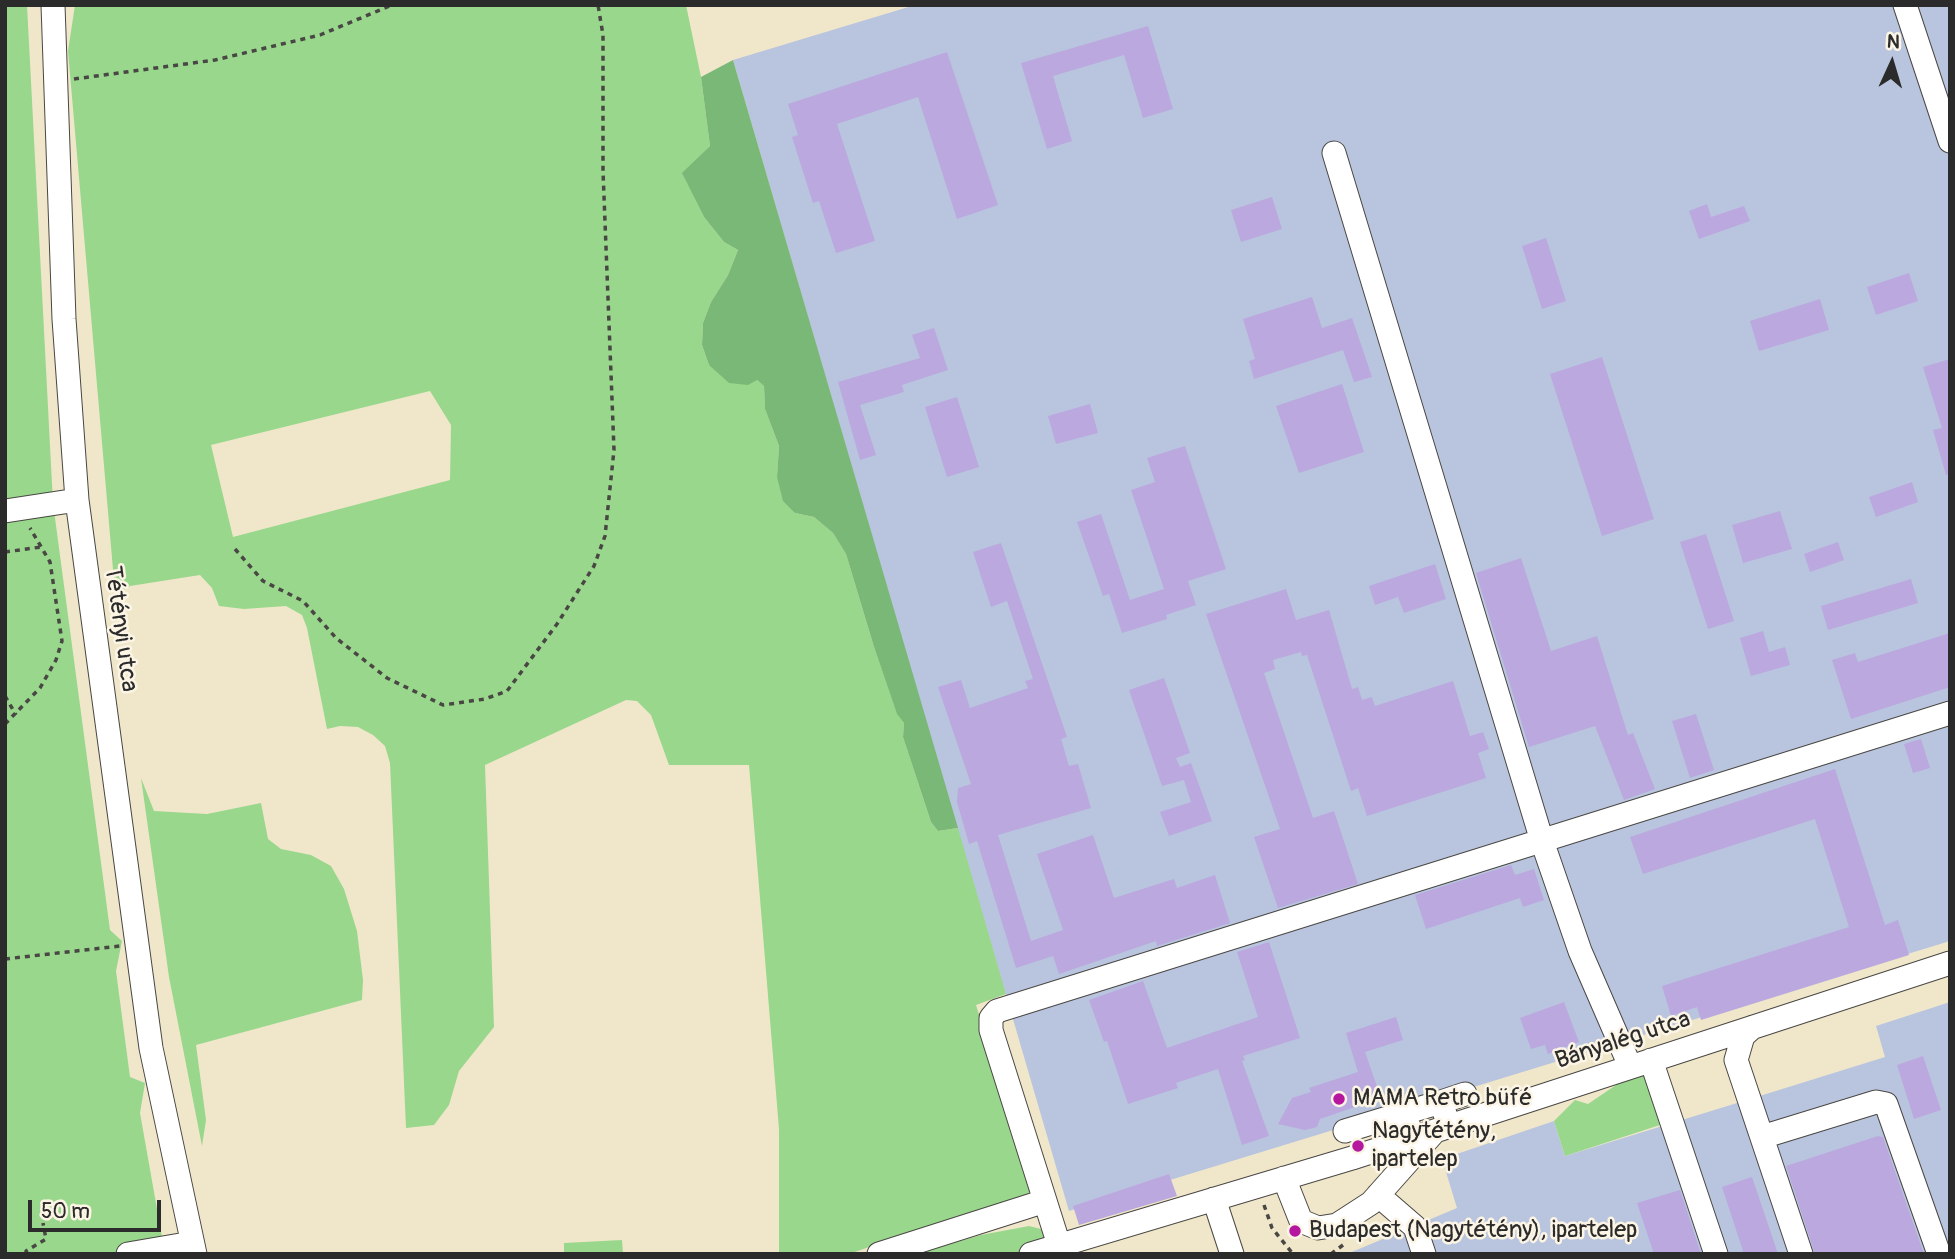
<!DOCTYPE html>
<html>
<head>
<meta charset="utf-8">
<style>
  body { margin:0 }
  #map { position:relative; width:1955px; height:1259px; overflow:hidden; background:#f0e7cb; font-family:Pangolin,sans-serif }
  canvas { display:block }
  .frame { position:absolute; inset:0; border:7px solid #2b2b2b; pointer-events:none }
  .north { position:absolute; left:1857px; top:28px; width:70px; height:70px; -webkit-text-stroke:5px #fcf5e5; paint-order:stroke; rotate:4deg; font-size:19px; font-weight:700; line-height:28px; text-align:center; color:#2b2b2b }
  .north::after { content:''; display:block; margin:auto; width:24px; height:32px; background:#2b2b2b; clip-path:polygon(50% 0,100% 100%,50% 72%,0 100%) }
  .scale { position:absolute; left:28px; top:1200px; width:133px; height:32px; box-sizing:border-box; border:4px solid #2b2b2b; border-top:0; padding-left:9px; font-size:21px; line-height:24px; white-space:nowrap; color:#2b2b2b; -webkit-text-stroke:5px #fcf5e5; paint-order:stroke }
</style>
</head>
<body>
<div id="map">
<canvas width="1955" height="1259"></canvas>
<div class="frame"></div>
<div class="north">N</div>
<div class="scale">50 m</div>
</div>
<script>
const ctx = document.querySelector('canvas').getContext('2d');
ctx.lineJoin = 'round';
function fill(path, color) { ctx.fillStyle = color; ctx.fill(path, 'evenodd'); }
const shape = rows => new Path2D(rows.map(r => 'M' + r).join(''));
function stroke(path, color, width, dash) { ctx.strokeStyle = color; ctx.lineWidth = width; ctx.lineCap = dash ? 'butt' : 'round'; ctx.setLineDash(dash || []); ctx.stroke(path); }
function drawText(font, color, halo, rows, align = 'center') {
  ctx.font = font + ' Pangolin,sans-serif'; ctx.lineWidth = 5; ctx.setLineDash([]); ctx.textBaseline = 'middle'; ctx.strokeStyle = halo; ctx.fillStyle = color; for (const [text, x, y, turn = 0] of rows) {
    ctx.save(); ctx.translate(x, y); ctx.rotate((+turn || 0) * Math.PI / 180); ctx.textAlign = isNaN(turn) ? turn : align; if (halo) ctx.strokeText(text, 0, 0); ctx.fillText(text, 0, 0); ctx.restore();
  }
}
const industrial = shape([
  [915,5,1950,5,1950,941,1069,1211,733,60],
  [1950,1002,1950,1254,1347,1254,1457,1208,1442,1159,1554,1121,1565,1156,1750,1099,1885,1057,1876,1026]
]);
const green = shape([
  [5,5,27,5,53,503,110,930,122,941,116,971,130,1077,145,1083,140,1113,165,1254,5,1254],
  [75,5,686,5,701,77,710,146,683,174,704,217,724,242,738,250,728,275,711,302,703,323,702,345,709,365,757,380,764,386,765,409,779,446,777,477,795,513,814,517,833,533,846,554,874,647,897,713,904,723,903,737,931,822,938,831,958,828,1006,994,976,1005,1035,1195,962,1215,849,1254,779,1254,779,1129,749,765,669,765,651,715,637,701,626,700,485,765,494,1027,459,1071,449,1105,434,1125,406,1128,390,763,385,746,373,735,358,727,340,726,327,729,307,628,302,615,286,606,244,609,219,606,212,588,200,575,130,586,117,595,116,604,68,51],
  [430,391,451,425,450,480,233,537,211,445],
  [141,778,154,811,207,814,261,803,268,839,281,849,311,855,331,866,344,889,357,931,363,980,362,1000,196,1045,206,1120,202,1146,169,977],
  [1642,1074,1651,1085,1663,1124,1565,1156,1554,1121,1575,1100,1588,1104,1625,1079],
  [1029,1226,1041,1229,1045,1236,1040,1251,1030,1254,915,1254,981,1235],
  [622,1240,623,1254,564,1254,564,1243]
]);
const forest = shape([
  [733,60,958,828,938,831,931,822,903,737,904,723,897,714,874,647,846,554,833,533,814,517,795,513,783,501,777,477,779,446,765,409,764,386,757,380,748,385,729,383,709,365,702,345,703,323,711,302,728,275,738,250,724,242,704,217,682,173,710,146,701,77]
]);
const building = shape([
  [1148,26,1173,109,1143,118,1124,55,1053,76,1072,141,1047,149,1021,63],
  [947,52,998,205,957,219,918,97,837,124,875,241,836,253,819,201,813,203,792,137,798,135,788,104],
  [1272,197,1282,229,1241,242,1231,210],
  [1707,204,1711,217,1744,206,1750,221,1699,239,1689,211],
  [1546,238,1566,301,1542,309,1522,246],
  [1909,273,1918,301,1876,315,1867,287],
  [1312,297,1322,328,1352,318,1372,377,1354,382,1343,350,1254,379,1249,361,1255,359,1243,319],
  [1820,299,1829,330,1759,351,1750,321],
  [934,328,948,370,902,385,904,392,860,405,876,455,860,460,838,382,920,358,912,335],
  [1602,357,1654,519,1602,536,1550,374],
  [1950,359,1950,474,1946,475,1933,430,1942,428,1923,367],
  [1342,384,1364,452,1299,473,1276,406],
  [957,397,979,467,947,477,925,407],
  [1090,404,1098,433,1056,444,1048,416],
  [1185,446,1226,569,1188,581,1196,605,1166,615,1167,619,1122,633,1109,594,1103,596,1077,522,1101,514,1130,600,1164,589,1131,490,1155,482,1147,458],
  [1912,482,1918,502,1876,517,1869,497],
  [1780,511,1792,549,1743,563,1732,525],
  [1706,534,1734,621,1708,629,1680,542],
  [1838,542,1844,560,1810,572,1804,554],
  [1001,543,1067,737,1061,739,1069,766,1078,764,1091,808,998,835,1031,941,1063,930,1037,854,1093,835,1114,898,1174,879,1177,888,1215,875,1230,923,1157,946,1156,941,1059,974,1053,956,1016,968,977,841,969,844,957,802,958,788,971,784,938,687,961,680,970,708,1028,688,1025,681,1033,679,1007,601,991,607,973,552],
  [1521,558,1551,651,1597,636,1628,735,1633,733,1655,789,1624,800,1595,726,1529,747,1476,573],
  [1435,564,1446,599,1404,613,1398,597,1375,605,1369,586],
  [1911,579,1918,603,1828,630,1821,606],
  [1286,589,1296,620,1329,610,1352,689,1358,687,1362,700,1372,697,1375,706,1453,681,1470,736,1483,732,1489,749,1478,753,1486,778,1367,816,1358,788,1351,791,1307,655,1302,656,1301,652,1273,660,1275,669,1264,673,1313,818,1334,811,1358,884,1278,908,1254,837,1280,829,1206,614],
  [1763,631,1769,652,1785,647,1790,665,1751,676,1740,638],
  [1950,633,1950,687,1851,719,1832,660,1855,653,1858,662],
  [1164,678,1190,753,1176,758,1180,767,1191,763,1212,821,1169,836,1160,812,1191,802,1184,780,1162,786,1129,690],
  [1696,714,1714,770,1690,778,1672,721],
  [1921,739,1930,768,1913,773,1904,744],
  [1835,769,1885,925,1898,920,1909,955,1701,1020,1697,1007,1671,1016,1662,986,1849,927,1815,819,1643,874,1630,837],
  [1511,865,1515,875,1534,869,1544,900,1523,907,1520,898,1426,929,1415,895],
  [1269,942,1300,1038,1243,1056,1245,1060,1242,1061,1269,1136,1242,1145,1218,1069,1176,1083,1178,1088,1128,1104,1107,1041,1104,1042,1089,1000,1143,981,1167,1048,1258,1017,1237,952],
  [1564,1002,1579,1042,1548,1054,1545,1045,1531,1049,1520,1018],
  [1396,1017,1403,1040,1365,1052,1381,1098,1320,1119,1317,1127,1305,1130,1278,1124,1292,1098,1311,1092,1309,1088,1358,1072,1346,1033],
  [1923,1056,1941,1110,1914,1119,1897,1065],
  [1878,1136,1883,1137,1924,1254,1815,1254,1786,1166],
  [1169,1174,1177,1196,1079,1225,1073,1206],
  [1752,1177,1778,1254,1744,1254,1722,1187],
  [1680,1190,1701,1254,1654,1254,1637,1203]
]);
const path = shape([
  [74,79,215,60,320,35,392,5],
  [235,549,263,581,303,601,336,638,387,678,443,705,485,699,507,691,557,624,594,566,605,536,614,450,603,171,603,35,598,5],
  [5,552,41,547],
  [5,696,16,715],
  [5,724,40,688,56,660,62,641,50,562,30,528],
  [5,959,120,946],
  [1264,1205,1272,1228,1293,1254],
  [26,1254,26,1251,46,1239,43,1223],
  [1331,1254,1343,1245]
]);
const minor = shape([
  [53,5,64,319,77,500,151,1048,195,1254],
  [1905,5,1950,141],
  [1334,153,1542,841,1580,951,1630,1066],
  [5,511,77,500],
  [1753,1027,1743,1036,1736,1060,1801,1254],
  [1651,1060,1716,1254],
  [1441,1102,1465,1094],
  [1345,1131,1404,1113],
  [1762,1137,1876,1102,1886,1104,1939,1254],
  [1413,1138,1404,1113,1441,1102,1449,1126],
  [1284,1178,1301,1221,1318,1228,1337,1225,1371,1203,1435,1131],
  [1378,1195,1415,1227,1424,1254],
  [1214,1199,1232,1254],
  [1059,1245,991,1030,991,1018,997,1011,1950,713],
  [128,1254,192,1243],
  [879,1254,1045,1201],
  [1031,1254,1352,1158,1950,963]
]);
const markers = [
  [1339,1099,7,"#b5179e"],
  [1358,1146,7,"#b5179e"],
  [1295,1231,7,"#b5179e"]
];
const streetNames = [
  ["Tétényi utca",120,629,82],
  ["Bányalég utca",1623,1041,-18]
];
const poiNames = [
  ["MAMA Retro büfé",1353,1099],
  ["Nagytétény,",1372,1132],
  ["ipartelep",1372,1160],
  ["Budapest (Nagytétény), ipartelep",1309,1231]
];
fill(industrial, '#b9c5de');
fill(green, '#99d78c');
fill(forest, '#7ab878');
fill(building, '#baa8df');
stroke(minor, '#494743', 25);
stroke(path, '#494743', 3.5, [5, 5]);
stroke(minor, '#fff', 23);
for (const [x, y, r, color] of markers) { const dot = new Path2D(); dot.arc(x, y, r, 0, 2 * Math.PI); ctx.fillStyle = color; ctx.fill(dot); stroke(dot, '#fcf5e5', 2.5); }
drawText('24px', '#2b2b2b', '#fcf5e5', streetNames);
drawText('24px', '#2b2b2b', '#fcf5e5', poiNames, 'left');
</script>
</body>
</html>
